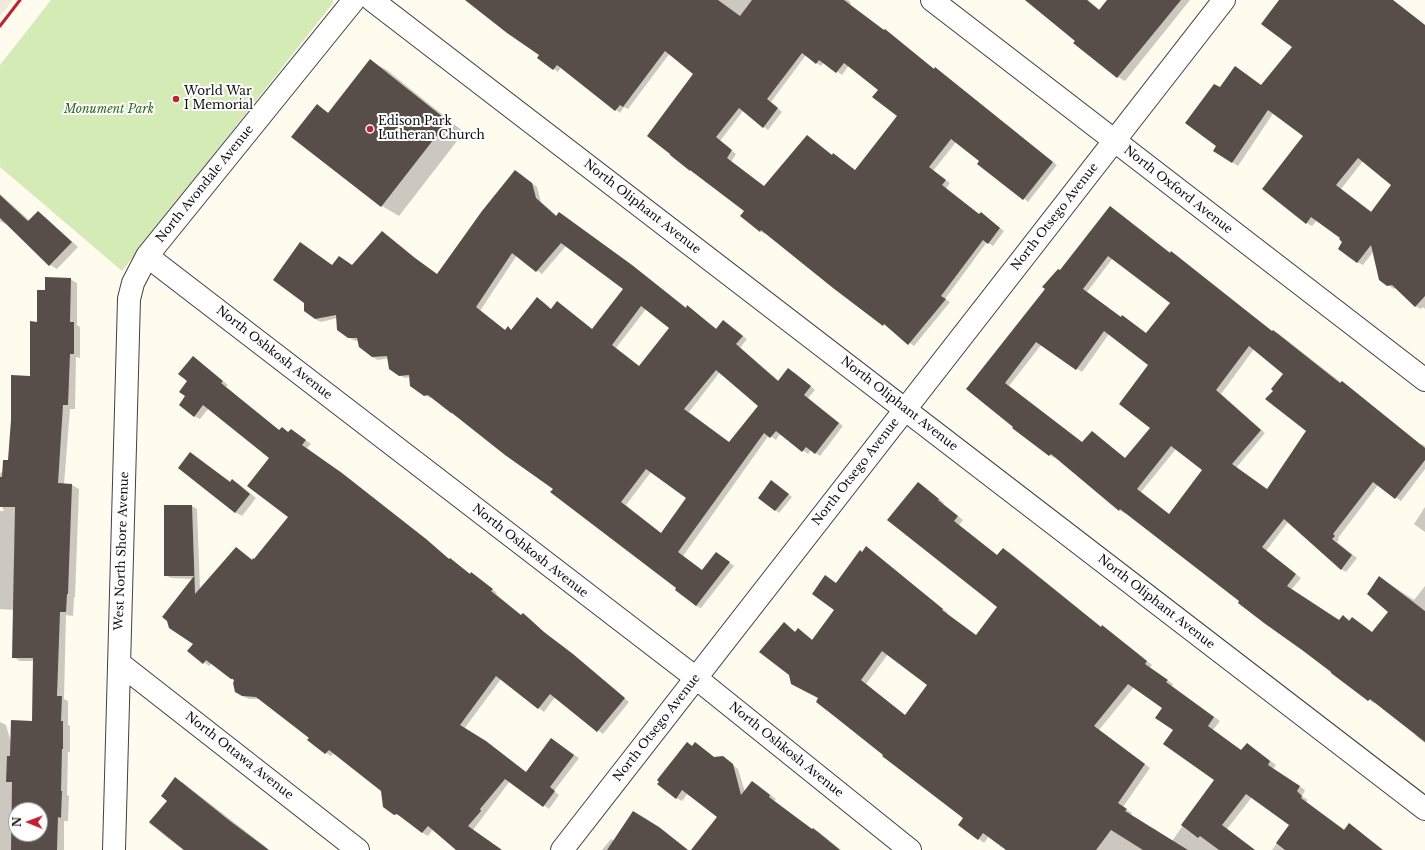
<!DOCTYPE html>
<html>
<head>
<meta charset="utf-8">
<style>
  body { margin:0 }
  #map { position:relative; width:1425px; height:850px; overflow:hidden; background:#fffbef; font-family:"Libre Baskerville",serif }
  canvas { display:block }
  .north { position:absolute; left:8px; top:802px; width:40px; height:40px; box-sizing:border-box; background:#fff; border:1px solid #9f9f9f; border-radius:50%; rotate:271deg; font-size:11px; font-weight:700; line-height:16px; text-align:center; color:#0e0e0e }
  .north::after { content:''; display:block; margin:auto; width:14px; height:18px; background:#c4202e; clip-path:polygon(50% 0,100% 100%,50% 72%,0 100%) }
</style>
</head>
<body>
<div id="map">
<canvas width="1425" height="850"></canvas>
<div class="north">N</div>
</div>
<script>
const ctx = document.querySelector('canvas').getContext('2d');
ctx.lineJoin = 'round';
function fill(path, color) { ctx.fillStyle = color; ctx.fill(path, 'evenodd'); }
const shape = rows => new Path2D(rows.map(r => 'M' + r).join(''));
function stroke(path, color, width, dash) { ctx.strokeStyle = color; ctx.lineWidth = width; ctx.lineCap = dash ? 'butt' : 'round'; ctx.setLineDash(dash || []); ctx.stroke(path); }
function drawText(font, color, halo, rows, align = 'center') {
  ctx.font = font + ' "Libre Baskerville",serif'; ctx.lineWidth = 4; ctx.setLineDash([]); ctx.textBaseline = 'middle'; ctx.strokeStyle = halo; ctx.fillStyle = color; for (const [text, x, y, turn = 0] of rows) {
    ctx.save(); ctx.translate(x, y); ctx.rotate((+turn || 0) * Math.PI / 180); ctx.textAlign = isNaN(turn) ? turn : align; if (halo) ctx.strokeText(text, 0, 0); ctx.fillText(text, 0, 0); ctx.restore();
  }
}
const green = shape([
  [51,0,333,0,333,3,122,271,0,167,0,65]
]);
const plaza = shape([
  [0,0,13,0,0,16]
]);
const shadow = shape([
  [471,0,848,0,851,3,850,5,884,31,889,33,934,69,939,71,1057,165,1028,202,981,161,956,142,933,171,950,183,946,189,980,215,985,216,1004,231,993,246,987,242,945,299,950,302,914,346,834,287,766,232,765,234,760,231,746,211,695,172,694,74,670,53,628,109,624,107,620,113,561,67,558,72,538,58,540,55],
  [806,55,821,66,824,62,842,75,849,65,879,90,898,115,855,171,832,156,764,187,731,162,736,154,720,141,743,111,768,130,782,112,771,102],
  [1025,0,1088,0,1100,10,1108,0,1190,0,1125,81,1118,77,1076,41],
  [1280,0,1393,0,1425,25,1425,309,1423,307,1421,309,1415,306,1396,288,1394,289,1388,285,1373,252,1363,265,1357,262,1341,238,1317,220,1312,226,1307,223,1305,135,1274,112,1238,166,1214,150,1217,146,1220,88,1236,67,1262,86,1293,46],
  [1363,161,1392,185,1372,212,1341,189],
  [370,61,387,70,464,132,399,216,382,206,293,136,317,106,329,113],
  [520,174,537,187,541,202,557,216,564,216,637,269,686,308,692,310,717,329,723,321,728,324,747,339,740,348,779,381,794,372,815,390,808,398,843,426,820,456,811,450,808,454,780,434,776,440,769,435,683,556,703,571,721,556,734,566,701,608,696,606,678,588,554,489,432,398,430,398,425,395,410,377,405,378,399,375,389,358,378,360,372,357,358,341,353,340,348,337,337,318,321,322,315,319,332,266,344,260,353,266,382,232,420,262,438,275],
  [566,246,624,289,593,330,552,310,542,301,512,330,508,328,505,330,480,311,517,255,542,274],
  [646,309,671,328,640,367,616,348],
  [720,372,760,406,730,443,689,412],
  [651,472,688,498,661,534,626,505],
  [0,194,30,221,38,213,45,217,78,247,57,269,50,265,6,222,5,224,0,221],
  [1111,207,1273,332,1274,331,1279,334,1421,445,1422,444,1425,446,1425,469,1401,501,1378,485,1338,538,1339,539,1337,542,1357,558,1346,572,1341,569,1288,522,1266,551,1301,578,1291,590,1339,621,1343,616,1373,633,1390,612,1379,577,1414,600,1425,586,1425,743,1415,735,1416,734,1375,702,1374,703,1369,700,1332,673,1333,672,1125,512,1124,513,1119,510,1055,457,1054,458,1050,455,967,389],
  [1113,258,1172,303,1146,334,1122,318,1087,292],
  [1109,334,1150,365,1151,428,1126,459,1092,432,1083,443,1009,386,1041,345,1082,372],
  [1254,349,1285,374,1274,391,1307,431,1268,490,1236,468,1265,433,1221,394],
  [1176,449,1204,470,1170,515,1141,492],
  [70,279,77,283,77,325,80,327,80,358,76,357,75,409,70,409,64,484,72,485,79,489,75,597,74,597,73,616,66,615,64,699,68,701,68,725,70,726,70,752,68,752,67,795,69,796,68,821,64,821,64,850,0,850,0,722,6,725,11,742,33,722,34,661,20,661,13,657,14,610,0,609,0,511,4,511,0,503,0,474,9,461,31,377,38,323,46,291],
  [16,810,40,810,40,834,16,834],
  [193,358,228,385,226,387,280,431,296,433,311,444,307,448,347,478,431,543,450,560,471,575,477,577,497,593,496,594,522,616,523,615,529,618,549,637,578,659,629,702,603,734,555,697,544,712,501,679,464,729,527,773,551,739,579,758,554,791,559,795,549,809,510,781,473,830,502,850,458,850,433,829,428,836,423,833,402,817,395,814,382,790,334,753,331,756,326,753,310,738,261,699,249,699,243,696,235,680,212,663,209,666,189,651,194,643,193,579,171,578,165,575,166,506,192,506,197,509,200,590,237,548,253,560,254,560,289,517,270,458,209,408,200,419,194,416,187,396],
  [190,453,231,482,232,480,239,484,256,498,242,516,235,512],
  [919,483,944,503,943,504,963,520,959,525,998,556,1003,549,1009,552,1101,627,1108,630,1152,665,1150,668,1173,684,1172,686,1220,721,1213,730,1242,751,1253,748,1276,765,1273,769,1305,790,1302,796,1308,800,1306,802,1345,830,1350,824,1355,828,1382,850,1272,850,1290,825,1252,797,1227,829,1255,850,1008,850,989,836,984,843,979,839,965,817,884,755,820,698,784,624,796,632,798,629,813,640,835,610,836,584,866,548,948,613,947,614,976,636,999,607],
  [888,654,928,685,906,716,866,684],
  [1134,687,1164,708,1175,730,1215,780,1172,841,1131,815,1132,813,1123,807,1150,768,1099,730],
  [776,484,792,497,779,513,759,497],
  [1425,507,1425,532,1414,524],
  [696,743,715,758,722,757,738,769,745,792,753,782,758,785,776,799,774,801,813,830,813,829,819,832,841,850,692,850,718,817,688,793,682,801,676,798,692,747],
  [182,782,266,847,264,850,183,850,149,823,169,801],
  [660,828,688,850,602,850,611,839,614,841]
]);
const building = shape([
  [465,0,718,0,740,16,752,0,844,0,884,30,885,29,934,69,935,67,1053,162,1023,200,977,164,979,161,951,139,929,167,946,180,942,185,979,214,981,212,1000,228,988,244,983,240,941,296,946,299,908,345,884,324,883,326,833,288,761,230,760,232,740,216,744,211,690,170,690,171,670,155,670,154,647,136,693,74,665,51,623,107,620,105,615,111,557,65,553,70,537,58,539,55,507,33],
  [802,53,816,64,819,60,836,73,844,63,878,90,872,97,897,116,855,170,833,153,832,155,807,135,764,186,727,158,732,150,716,137,739,108,763,128,778,108,767,99],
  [1025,0,1087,0,1099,10,1107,0,1181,0,1117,78,1073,43,1075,41],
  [1279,0,1393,0,1425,25,1425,296,1415,307,1392,285,1387,286,1379,280,1371,245,1357,263,1338,249,1342,242,1339,239,1340,238,1311,217,1306,224,1262,189,1303,136,1268,110,1232,163,1213,151,1216,146,1185,123,1214,84,1220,87,1235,66,1261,85,1292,47,1261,24],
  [1358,158,1391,185,1371,212,1336,185],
  [370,59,448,121,381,207,291,137,317,104,328,113],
  [515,170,532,183,536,198,556,216,559,212,632,265,686,308,687,305,716,329,723,320,743,336,736,344,778,381,788,368,811,386,804,395,839,423,815,454,806,447,802,452,776,431,770,438,764,433,678,552,702,570,716,552,730,562,696,606,675,590,676,588,550,492,553,489,505,455,452,413,451,413,428,395,424,396,410,386,409,375,399,376,389,369,387,356,372,357,359,347,357,338,348,338,337,330,336,315,315,319,304,311,304,303,273,280,300,242,332,265,339,256,352,265,382,231,415,258,437,274,482,211],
  [561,243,623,289,592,329,557,301,551,309,537,297,511,330,508,326,505,330,476,307,512,253,536,272],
  [641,306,669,328,639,366,612,345],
  [716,370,758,406,729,442,684,409],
  [646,469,686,498,661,533,621,502],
  [0,195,28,221,38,211,72,242,49,266,0,218],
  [1110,206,1170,253,1171,251,1272,331,1273,330,1340,383,1342,381,1425,448,1425,460,1395,499,1373,482,1333,534,1335,536,1332,539,1352,555,1341,570,1284,519,1262,547,1296,574,1287,586,1339,620,1343,615,1349,621,1352,617,1372,632,1388,612,1367,594,1379,576,1425,611,1425,742,1370,699,1368,701,1331,673,1331,672,1302,650,1264,623,1238,603,1239,601,1120,509,1119,511,1051,454,1049,456,1012,428,1013,427,966,389,1045,289,1042,287,1058,269,1060,270],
  [1108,256,1170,303,1146,333,1122,315,1121,317,1083,289],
  [1104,331,1148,365,1119,404,1150,428,1125,458,1092,431,1082,442,1005,383,1036,342,1076,370],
  [1249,346,1283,374,1271,389,1273,391,1265,399,1306,431,1267,489,1232,464,1261,430,1216,390],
  [1171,446,1202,470,1169,514,1137,489],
  [45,277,71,278,70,322,74,322,74,354,70,354,68,405,63,405,58,483,72,484,68,594,67,594,66,612,60,612,57,696,62,696,61,721,63,721,63,749,62,749,61,791,62,791,61,818,58,817,57,850,11,850,12,782,6,782,7,756,10,756,11,720,32,721,33,658,12,658,15,507,0,507,0,477,2,477,3,460,8,460,11,420,11,375,30,376,30,321,37,322,37,290,45,290],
  [16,810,40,810,40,834,16,834],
  [193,356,223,381,221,383,279,430,282,427,288,432,291,429,306,440,302,445,342,473,426,539,449,559,450,558,470,574,471,572,493,589,491,591,521,615,523,613,544,632,573,654,625,698,597,732,550,694,538,709,496,676,460,725,486,741,526,772,551,738,574,755,550,787,555,791,543,807,505,779,480,809,481,811,468,826,502,850,456,850,428,826,422,833,397,814,394,815,383,807,381,791,329,750,325,754,307,740,309,738,256,697,242,696,235,692,233,683,234,681,233,679,231,679,206,660,203,664,187,651,193,644,169,628,167,621,162,617,194,576,164,576,164,505,192,505,195,594,236,547,252,560,253,558,254,559,288,517,247,486,269,458,203,405,194,417,179,405,185,396,179,392,187,381,178,374],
  [190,452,230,482,232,479,250,494,235,513,178,468],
  [771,480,789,494,775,511,758,498],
  [918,482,939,499,938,500,958,516,954,521,997,555,1003,548,1101,627,1102,625,1147,661,1145,664,1168,680,1166,682,1214,717,1208,726,1241,750,1247,743,1270,761,1268,765,1300,786,1297,791,1302,796,1301,798,1344,830,1349,823,1383,850,1285,850,1276,843,1289,825,1246,794,1222,825,1255,850,1219,850,1200,836,1198,838,1181,825,1214,780,1163,744,1173,730,1155,718,1162,708,1128,684,1094,726,1145,764,1118,803,1127,809,1125,811,1188,850,1143,850,1111,830,1096,850,1006,850,983,833,978,840,958,825,963,818,882,756,883,755,834,716,816,702,818,698,791,684,789,675,759,652,784,622,795,632,798,628,812,640,834,610,812,594,825,575,836,583,860,550,862,552,866,546,943,609,942,610,976,635,997,607,887,520],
  [882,651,927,685,905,715,861,680],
  [687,742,692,746,695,742,714,757,723,756,733,764,741,795,752,781,770,795,769,797,812,829,813,828,840,850,691,850,717,817,682,790,676,799,657,784,659,782,657,780],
  [175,777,230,821,269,850,184,850,149,822,167,801,161,796],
  [633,811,659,827,688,850,607,850]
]);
const minor = shape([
  [372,0,1425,809],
  [932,0,1425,380],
  [147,256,696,678,910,850],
  [119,663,358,850],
  [114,850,129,299,133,283,147,256,354,0],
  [562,850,1224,0]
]);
const rail = shape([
  [0,26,20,0]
]);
const markers = [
  [176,99,4,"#c4202e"],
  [370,129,4,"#c4202e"]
];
const poiNames = [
  ["World War",184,92],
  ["I Memorial",184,106],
  ["Edison Park",378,122],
  ["Lutheran Church",378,136]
];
const parkNames = [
  ["Monument Park",109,110]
];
const streetNames = [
  ["North Avondale Avenue",205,184,-51],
  ["North Oxford Avenue",1178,190,38],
  ["North Oliphant Avenue",642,207,38],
  ["North Otsego Avenue",1055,217,-52],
  ["North Oshkosh Avenue",274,353,38],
  ["North Oliphant Avenue",899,404,38],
  ["North Otsego Avenue",856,472,-52],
  ["West North Shore Avenue",122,551,-88],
  ["North Oshkosh Avenue",530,551,38],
  ["North Oliphant Avenue",1156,602,38],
  ["North Otsego Avenue",657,728,-52],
  ["North Oshkosh Avenue",786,750,39],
  ["North Ottawa Avenue",239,756,38]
];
fill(green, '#d4ebb6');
fill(plaza, '#f0eadd');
fill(shadow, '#0003');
fill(building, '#574e4a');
stroke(minor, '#414141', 24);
stroke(minor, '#fff', 22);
stroke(rail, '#c4202e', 3);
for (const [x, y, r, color] of markers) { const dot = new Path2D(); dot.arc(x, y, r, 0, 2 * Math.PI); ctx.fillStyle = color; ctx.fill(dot); stroke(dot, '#fff', 1.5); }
drawText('12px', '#0e0e0e', '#fff', poiNames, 'left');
drawText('italic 12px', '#2e691b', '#fff', parkNames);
drawText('12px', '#0e0e0e', '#fff', streetNames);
</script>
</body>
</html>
